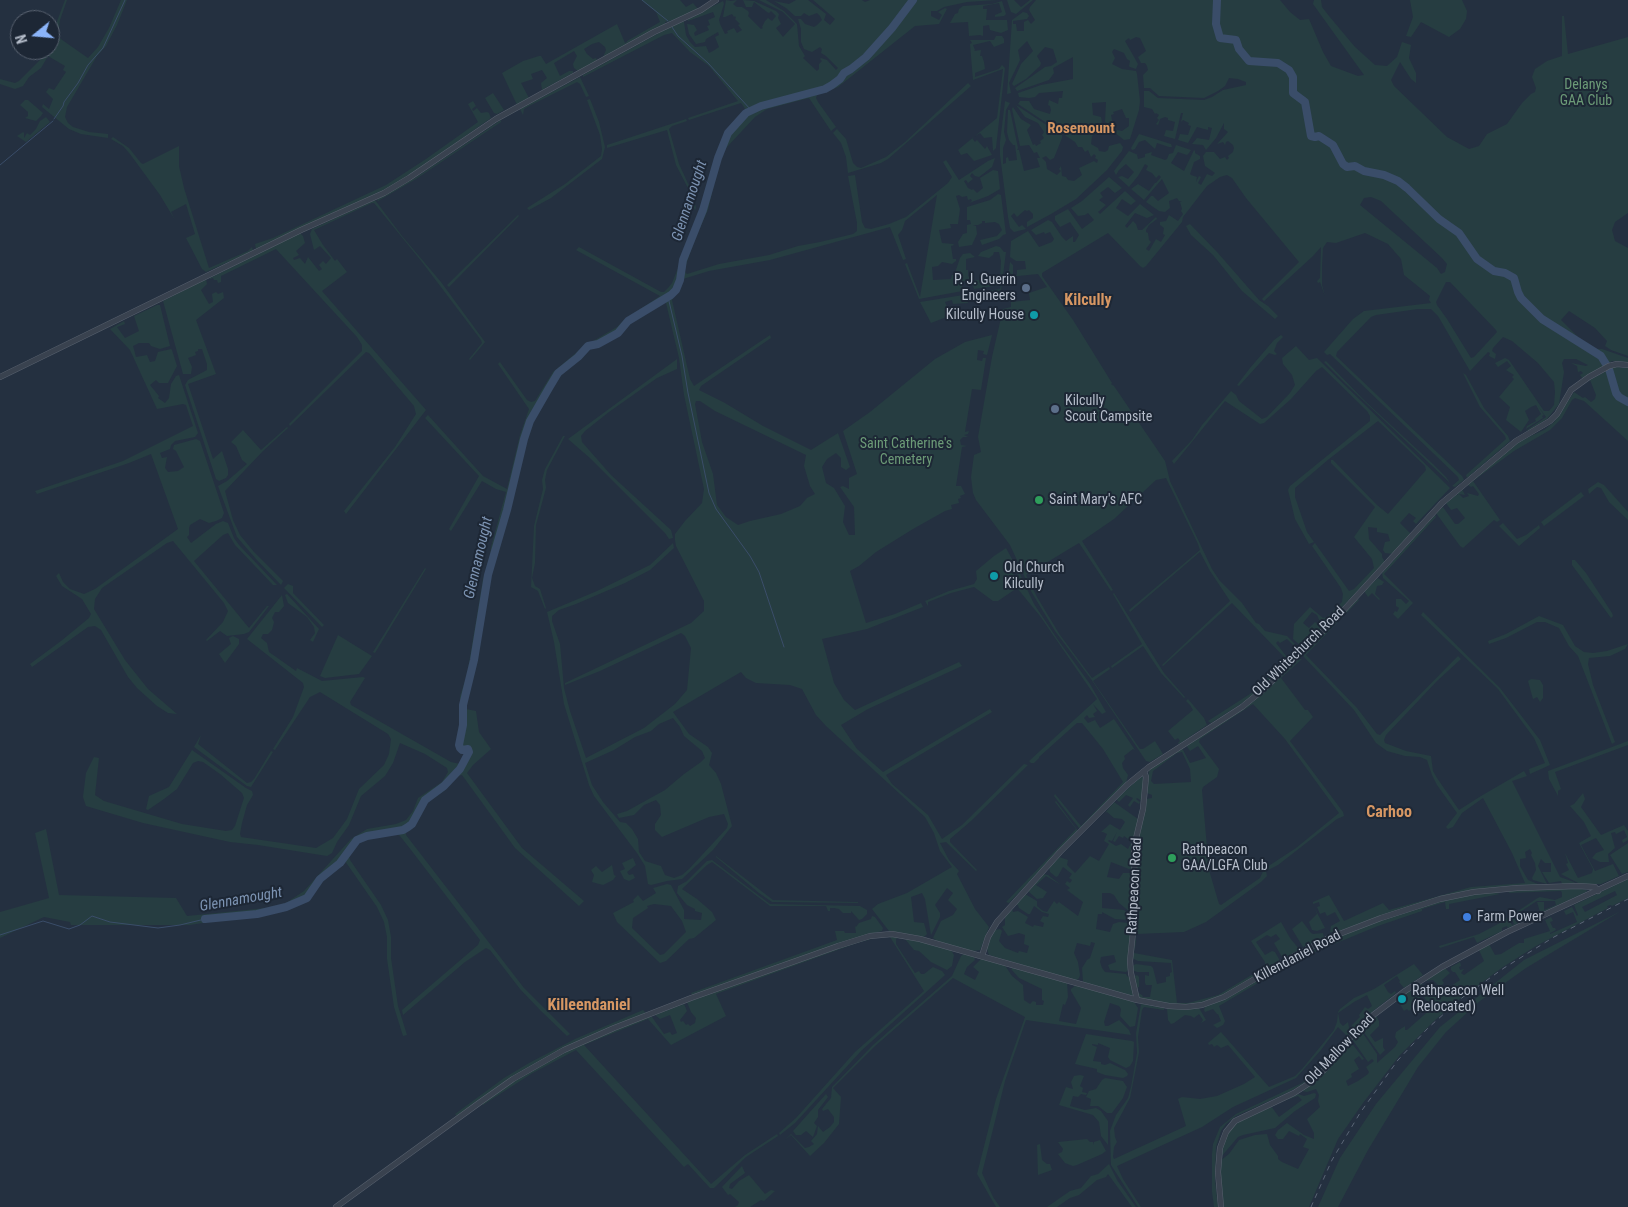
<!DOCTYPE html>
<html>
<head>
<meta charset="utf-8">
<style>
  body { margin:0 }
  #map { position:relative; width:1628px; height:1207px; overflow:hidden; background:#243040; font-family:"Roboto Condensed",sans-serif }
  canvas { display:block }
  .north { position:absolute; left:10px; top:10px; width:50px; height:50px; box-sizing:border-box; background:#1d2735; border:1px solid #5a6371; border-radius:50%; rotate:253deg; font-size:14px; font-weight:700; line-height:20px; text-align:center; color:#b5bdca }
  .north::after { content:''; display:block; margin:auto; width:18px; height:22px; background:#8bb4f9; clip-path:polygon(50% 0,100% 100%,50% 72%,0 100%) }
</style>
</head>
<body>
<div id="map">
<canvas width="1628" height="1207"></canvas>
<div class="north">N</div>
</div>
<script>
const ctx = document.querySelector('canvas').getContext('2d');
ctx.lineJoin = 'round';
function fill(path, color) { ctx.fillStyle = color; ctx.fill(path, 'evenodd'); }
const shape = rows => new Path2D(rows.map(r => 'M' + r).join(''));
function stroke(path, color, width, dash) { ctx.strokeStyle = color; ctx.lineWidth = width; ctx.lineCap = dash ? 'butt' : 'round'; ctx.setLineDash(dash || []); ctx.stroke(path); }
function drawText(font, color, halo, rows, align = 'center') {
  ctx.font = font + ' "Roboto Condensed",sans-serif'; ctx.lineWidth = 4; ctx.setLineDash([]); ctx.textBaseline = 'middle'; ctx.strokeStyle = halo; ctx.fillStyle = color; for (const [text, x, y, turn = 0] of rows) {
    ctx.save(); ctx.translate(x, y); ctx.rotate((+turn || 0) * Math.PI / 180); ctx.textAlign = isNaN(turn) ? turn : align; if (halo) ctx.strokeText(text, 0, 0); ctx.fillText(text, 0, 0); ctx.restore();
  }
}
const green = shape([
  [65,0,67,0,60,20,58,37,88,58,98,47,109,28,121,0,127,0,117,25,106,46,97,56,67,107,65,117,68,123,73,127,89,132,108,134,108,138,81,134,69,129,42,107,43,104,49,109,53,99,46,92,49,88,54,90,66,72,63,70,65,66,48,56,41,68,29,77,23,86,15,89,0,84,0,79,15,83,19,81,41,59,45,50,50,50,50,40],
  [641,0,680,0,686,7,693,3,698,9,674,20,665,22,665,24,604,58,603,57,606,50,605,47,599,42,592,44,584,49,587,54,593,59,596,58,597,60,579,72,574,68,573,64,577,56,574,51,554,63,560,76,569,71,573,71,573,73,542,90,541,83,547,78,542,70,531,74,533,79,521,83,529,98,517,105,502,73,523,61,539,56,541,56,546,64,617,24,625,43,627,42,627,41,660,22,656,12],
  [726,0,731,1,737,0,733,4,737,7,742,7,748,11,749,13,748,16,761,29,763,28,762,27,765,21,768,18,772,21,776,16,771,11,769,13,767,12,754,2,752,7,746,7,743,0,754,1,776,11,779,14,778,18,781,24,776,28,783,37,795,24,783,12,759,0,766,0,784,11,797,24,799,46,805,56,803,58,817,71,819,69,819,64,822,61,820,59,821,58,827,60,836,70,838,68,826,56,821,53,822,49,820,47,812,52,804,49,801,42,801,29,798,19,801,19,805,24,814,27,817,25,822,20,820,16,817,13,809,16,804,13,801,16,795,16,786,8,774,1,789,4,796,0,808,0,826,14,824,20,830,25,835,19,813,0,862,0,865,2,870,0,997,0,967,2,944,7,937,11,931,11,931,16,939,20,942,15,938,12,945,8,947,9,939,24,915,26,838,87,817,95,816,98,818,102,836,127,831,131,809,98,767,109,755,117,727,147,720,158,708,210,694,241,684,271,687,274,719,264,769,255,798,246,820,242,853,234,857,231,857,223,848,176,855,175,862,222,865,228,871,229,889,224,906,217,948,183,952,177,943,162,946,160,959,180,988,161,995,158,992,167,979,177,975,176,972,173,970,176,973,179,968,183,966,180,964,181,968,188,972,190,973,189,977,193,983,188,980,178,993,170,998,171,1000,189,988,196,969,203,972,201,971,199,968,200,967,196,962,197,959,195,956,196,960,209,958,224,950,224,951,228,939,230,942,243,953,244,954,245,951,246,953,259,956,259,956,261,952,264,942,262,938,266,932,267,933,280,951,279,952,275,954,275,958,277,956,270,960,258,963,254,970,253,975,257,966,259,966,270,968,270,968,276,972,280,971,282,962,281,962,287,967,287,968,290,919,299,905,264,907,263,920,297,937,195,905,221,902,230,898,235,906,259,903,260,890,227,770,260,709,271,683,279,672,300,690,379,694,386,770,335,771,338,701,386,699,390,725,403,763,426,811,450,838,433,850,467,846,470,841,467,841,458,836,453,827,459,822,467,826,483,834,488,845,506,843,522,849,535,855,535,854,507,840,487,843,486,849,489,849,478,857,474,843,431,870,412,935,359,965,342,992,335,987,355,983,354,984,351,978,350,977,360,982,361,983,358,986,358,981,390,972,389,965,432,969,431,968,434,964,435,968,437,963,437,960,440,961,445,967,446,962,447,956,486,961,486,965,494,960,496,961,498,958,499,959,503,951,505,952,509,945,511,913,529,876,552,859,566,850,571,866,623,895,614,921,603,923,607,867,629,822,639,834,683,844,700,855,710,959,662,962,666,868,709,841,725,857,749,883,772,990,709,992,712,886,775,892,784,928,815,942,839,962,825,1024,764,1028,765,971,821,950,839,950,842,977,870,976,871,946,842,940,843,949,860,959,871,957,874,975,909,989,927,980,950,972,951,937,941,933,938,941,921,953,915,957,909,948,900,953,893,947,888,935,905,940,913,940,917,931,935,925,899,922,893,911,897,914,922,924,923,927,934,924,937,889,931,872,909,878,904,907,893,952,867,940,851,934,833,925,817,826,726,816,715,802,689,790,685,756,683,746,678,741,672,673,712,689,734,708,747,712,753,709,765,716,773,721,784,732,826,713,850,682,879,667,881,651,885,648,884,645,866,637,853,594,796,589,785,564,704,554,642,547,612,597,591,650,565,673,543,674,548,650,570,625,583,576,604,559,610,552,616,552,621,560,644,564,688,570,711,586,758,644,728,675,704,687,690,691,648,685,636,681,633,600,671,565,685,565,683,691,623,704,611,704,601,676,546,675,540,675,534,685,521,702,503,704,489,684,395,679,358,666,303,663,302,629,322,618,335,599,346,588,350,559,375,528,429,504,528,499,540,489,581,475,666,466,699,466,709,476,711,479,732,491,749,473,765,467,773,522,848,584,901,579,906,515,848,462,775,458,776,444,791,426,803,414,825,406,831,406,835,524,988,570,1034,567,1036,541,1011,520,989,490,950,486,948,465,962,403,1015,402,1010,478,945,480,940,411,850,400,836,397,834,370,837,359,842,349,856,350,860,381,905,388,920,391,937,391,958,398,1006,407,1035,403,1036,394,1007,387,959,387,937,384,922,377,907,345,861,322,880,305,901,285,909,266,913,190,925,71,925,70,922,44,917,0,938,0,912,49,898,35,833,46,829,59,895,176,898,187,916,266,908,286,903,304,891,351,839,367,829,396,824,406,820,413,811,418,798,442,782,448,772,447,768,425,754,400,743,393,763,385,776,361,796,349,825,337,842,332,853,327,856,258,845,230,842,143,823,86,806,83,797,86,773,94,757,99,758,95,795,104,801,182,824,226,831,232,830,235,826,242,804,244,798,242,793,220,774,203,762,198,761,193,763,177,789,164,799,148,810,146,809,149,796,169,787,192,750,246,788,252,791,253,795,247,805,242,823,240,834,241,837,316,848,333,838,347,819,359,789,384,765,389,754,391,739,388,734,320,692,310,697,275,750,273,749,293,717,304,687,303,683,247,639,282,595,284,606,279,612,275,612,272,618,274,622,272,630,268,634,263,634,261,638,267,643,269,652,296,671,297,668,322,681,363,677,365,678,350,702,351,705,451,762,460,764,463,762,465,755,457,747,460,723,460,696,467,675,483,579,490,560,491,547,506,492,496,489,482,481,451,531,449,529,479,476,425,418,428,415,483,476,507,489,520,435,529,409,498,364,500,362,527,400,531,402,535,401,553,372,583,347,617,327,625,319,660,296,576,250,579,247,661,292,664,292,668,288,672,283,702,208,717,151,729,128,746,111,744,107,741,103,689,120,688,118,738,101,709,66,690,52,672,33,664,35,583,77,583,75,668,28,683,21,684,22,686,35,690,42,695,47,706,46,709,53,713,51,719,47,715,37,719,35,718,32,706,39,705,42,696,44,689,34,687,24,694,25,697,30,694,33,695,36,709,30,707,26,710,25,708,20,715,17,713,12,688,21,688,19,723,1,724,4,719,20,720,24,725,34,728,33,727,31,734,28,737,33,742,30,738,25,740,24,735,19,736,18,735,16,734,17,732,14,725,17,723,17],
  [696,401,700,401,715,411,806,455,804,466,810,486,815,494,807,498,800,506,781,514,750,521,738,525,726,517,717,505,713,474,702,442,695,404],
  [673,718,680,727,684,736,702,751,705,758,701,762,684,774,665,790,627,811,617,814,619,818,634,815,644,805,656,800,660,805,661,815,655,824,655,830,662,837,709,817,724,814,728,824,727,828,689,869,682,875,674,878,665,875,661,866,645,861,639,852,638,839,632,829,626,823,620,822,603,802,592,785,585,763,614,750,635,737,651,731,659,724],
  [1007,0,1014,0,1021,7,1030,0,1033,0,1016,14,1011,12],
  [1036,0,1280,0,1290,12,1300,20,1309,19,1323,52,1331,66,1358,76,1364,75,1313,4,1314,0,1321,0,1322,7,1329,16,1355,47,1375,65,1387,66,1397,57,1402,42,1411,45,1409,58,1416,73,1416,83,1411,79,1400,62,1391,80,1394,86,1447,137,1469,149,1479,146,1487,134,1507,124,1522,103,1531,94,1535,92,1536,88,1532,77,1535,69,1547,61,1562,56,1562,16,1564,16,1568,54,1628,37,1628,213,1615,222,1612,230,1615,241,1628,248,1628,356,1611,350,1605,346,1607,341,1595,328,1569,311,1561,320,1586,345,1595,349,1602,349,1628,358,1628,362,1612,361,1583,379,1580,375,1583,373,1581,371,1578,372,1577,366,1571,363,1586,366,1588,365,1576,359,1564,359,1562,363,1564,372,1559,404,1547,419,1528,431,1527,430,1546,417,1538,406,1544,415,1542,416,1543,418,1526,429,1527,426,1536,421,1535,419,1541,414,1536,405,1531,407,1525,411,1529,420,1521,432,1506,420,1510,407,1499,397,1514,379,1512,377,1514,375,1506,370,1511,366,1507,361,1498,367,1495,363,1505,358,1509,360,1544,411,1549,411,1554,405,1555,392,1554,382,1538,363,1512,341,1503,337,1493,348,1492,351,1496,354,1495,359,1489,356,1490,353,1488,352,1470,371,1438,316,1431,309,1418,309,1376,315,1371,317,1337,352,1336,356,1462,476,1464,480,1455,487,1452,486,1459,480,1458,477,1330,354,1327,355,1324,352,1353,319,1364,311,1431,303,1429,300,1430,296,1404,275,1401,259,1388,244,1365,233,1336,243,1327,242,1323,248,1322,266,1322,285,1325,296,1320,282,1318,283,1317,281,1320,278,1321,247,1313,256,1264,301,1262,299,1299,262,1246,198,1232,178,1227,175,1220,177,1207,186,1183,217,1182,222,1146,266,1143,268,1140,266,1108,233,1042,273,1042,276,1073,320,1112,383,1111,384,1114,386,1165,461,1170,481,1212,569,1220,581,1242,603,1256,623,1259,624,1265,631,1287,636,1299,648,1297,652,1295,650,1296,648,1287,639,1280,643,1278,641,1276,643,1290,661,1252,697,1211,723,1208,721,1253,692,1286,659,1232,603,1163,666,1162,665,1230,601,1210,571,1200,552,1130,612,1129,610,1200,550,1198,544,1166,478,1156,480,1114,519,1082,541,1113,590,1111,591,1079,543,1026,575,1037,597,1060,635,1092,678,1109,667,1110,669,1093,681,1140,749,1143,749,1155,741,1163,754,1176,746,1150,762,1146,761,1091,679,1055,631,1032,593,1010,545,976,500,973,493,971,477,974,455,981,452,978,437,992,357,1003,309,1011,307,1011,302,1030,300,1029,293,1047,287,1038,274,1008,277,1010,262,1013,265,1013,275,1017,275,1017,270,1026,269,1025,261,1016,261,1010,257,1011,241,1028,231,1039,247,1052,242,1054,239,1050,232,1045,234,1044,232,1036,235,1031,230,1048,220,1052,222,1062,237,1066,241,1073,236,1073,242,1075,242,1079,235,1070,222,1060,227,1055,220,1055,216,1068,209,1082,229,1094,220,1088,213,1085,215,1078,216,1071,208,1082,201,1109,177,1122,188,1115,193,1108,187,1100,193,1103,197,1099,200,1106,205,1098,212,1100,214,1125,191,1136,201,1131,205,1122,199,1116,208,1128,216,1140,204,1154,215,1147,218,1135,213,1125,226,1127,228,1133,221,1136,224,1138,230,1142,230,1156,217,1157,219,1149,225,1146,230,1146,232,1148,233,1149,240,1151,242,1146,249,1149,251,1156,239,1161,242,1165,235,1163,234,1164,228,1160,225,1160,222,1166,221,1169,215,1178,221,1183,214,1181,211,1182,209,1180,202,1182,201,1179,201,1177,198,1169,201,1170,208,1165,212,1159,211,1146,202,1151,196,1153,196,1158,201,1169,193,1162,179,1144,200,1131,189,1138,184,1149,191,1155,183,1156,183,1161,177,1159,175,1156,178,1152,173,1146,170,1148,166,1145,164,1138,176,1129,187,1118,177,1122,176,1128,179,1134,172,1126,164,1119,170,1116,175,1114,171,1129,151,1138,155,1137,155,1138,159,1145,157,1145,154,1152,152,1151,155,1165,160,1167,159,1169,154,1173,153,1176,145,1191,150,1189,153,1187,155,1178,152,1171,163,1184,171,1194,150,1195,151,1195,153,1200,156,1200,159,1194,162,1190,174,1191,175,1197,177,1196,182,1199,176,1201,177,1198,183,1201,185,1207,174,1212,176,1215,173,1205,166,1203,156,1206,152,1214,152,1220,159,1225,157,1227,160,1229,158,1228,156,1233,152,1234,148,1233,145,1228,141,1226,142,1225,145,1223,142,1217,144,1228,132,1224,129,1224,123,1216,138,1206,150,1203,145,1192,144,1197,138,1209,140,1212,128,1208,127,1208,130,1197,127,1188,143,1178,140,1180,134,1188,135,1191,126,1188,125,1189,123,1183,120,1181,122,1183,113,1181,113,1175,139,1164,136,1166,130,1173,131,1175,122,1168,120,1168,118,1165,117,1160,119,1158,125,1156,124,1159,120,1157,118,1159,115,1156,113,1155,114,1152,109,1144,107,1144,91,1149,91,1158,98,1204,100,1212,97,1223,90,1246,85,1246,82,1238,79,1229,78,1225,86,1218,91,1204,98,1159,96,1150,88,1144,88,1143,75,1148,70,1147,66,1145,63,1141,63,1138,57,1146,51,1140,38,1136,37,1130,40,1129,38,1125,41,1138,64,1136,69,1130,67,1129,66,1130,61,1127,59,1124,53,1114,49,1112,52,1115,58,1112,64,1122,69,1136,71,1137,74,1140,101,1139,110,1130,139,1124,140,1114,132,1117,130,1122,131,1129,126,1129,118,1126,118,1122,109,1113,112,1114,114,1111,115,1113,125,1111,129,1109,124,1105,122,1106,102,1092,103,1093,115,1101,117,1102,122,1099,125,1099,130,1092,136,1091,144,1098,148,1099,151,1105,152,1108,150,1109,146,1120,143,1123,147,1122,151,1107,170,1076,199,1051,214,1027,227,1027,222,1033,218,1033,214,1029,210,1027,211,1025,210,1017,217,1014,213,1011,216,1019,227,1022,225,1026,229,1014,232,1010,228,1008,217,1000,155,1000,142,1005,101,1010,103,1006,110,1004,132,1006,140,1003,148,1003,164,1006,163,1006,158,1008,157,1009,161,1017,160,1015,145,1013,145,1009,140,1007,132,1008,110,1010,110,1018,148,1017,150,1019,150,1024,171,1040,167,1037,158,1040,158,1037,152,1034,153,1029,145,1020,146,1012,109,1013,107,1021,119,1031,125,1027,130,1033,145,1035,144,1036,146,1041,143,1040,141,1044,138,1042,135,1044,132,1038,123,1025,117,1016,105,1062,135,1062,138,1054,158,1050,160,1046,156,1042,158,1046,162,1047,169,1057,175,1061,171,1059,169,1061,166,1062,176,1066,177,1068,180,1074,181,1082,175,1079,168,1094,161,1097,163,1098,160,1095,158,1096,156,1094,154,1091,157,1088,150,1085,152,1082,147,1078,147,1075,142,1018,104,1020,101,1029,101,1034,109,1050,114,1051,110,1050,106,1048,105,1049,100,1058,104,1059,98,1062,98,1063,91,1039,93,1035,97,1029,98,1019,97,1018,93,1041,85,1073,79,1073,57,1053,68,1054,73,1049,80,1017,91,1015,88,1045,67,1051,66,1057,62,1053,49,1045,47,1037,56,1041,63,1040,66,1026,79,1014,86,1012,84,1021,64,1033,51,1027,41,1018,50,1020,60,1009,83,1011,93,1007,94,1012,20,1023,12,1027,13,1029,16,1027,19,1013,21,1013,24,1016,24,1017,31,1024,31,1024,22,1028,20,1031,24,1035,20,1029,10,1030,7],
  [1371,197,1381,201,1442,258,1447,264,1445,272,1441,274,1437,268,1360,205,1364,198],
  [1446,282,1450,282,1496,330,1497,332,1474,357,1471,358,1447,319,1437,305,1436,302],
  [1410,0,1462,0,1467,11,1466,19,1460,29,1449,37,1421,22,1411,37,1406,36,1413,17],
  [1002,1,1006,14,1004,16,995,17,995,15,1002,12,999,3,983,6,983,9,987,9,986,20,1007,20,1008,30,1001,33,990,30,989,25,983,26,983,36,980,35,969,36,968,22,950,23,955,14,958,13,959,9,963,6,992,4],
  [996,36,1002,36,1004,39,1004,43,994,47,990,41,973,45,975,50,974,51,981,50,980,56,982,56,984,62,985,69,975,73,975,77,999,69,1002,65,1005,68,996,148,993,151,992,137,984,138,980,133,972,138,975,142,977,140,985,149,987,146,992,155,974,161,967,153,961,155,958,150,997,118,1003,69,973,80,970,44,972,43,970,40,994,40],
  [580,77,589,96,586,97,580,84,577,82,529,106,524,109,523,115,520,109],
  [968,83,971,86,888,159,881,163,848,173,846,157,841,143,833,133,837,129,846,139,853,163,857,167,861,168,886,157,905,142],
  [493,93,504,110,497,114,494,113,485,98],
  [590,99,599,122,605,147,602,159,551,198,529,210,527,208,565,184,601,156,602,149,600,135,587,100],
  [25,100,28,100,43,113,41,116,36,121,25,118,28,116,28,112,20,105],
  [473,101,476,106,472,109,473,111,477,108,481,113,487,112,489,113,491,118,420,168,388,188,256,249,255,244,273,238,386,185,426,159,478,122,468,104],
  [46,117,50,122,26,142,17,136,23,132,24,133,24,138,27,133,30,135,36,129,40,121],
  [686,119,687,121,672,126,669,129,679,164,692,192,696,208,695,210,690,199,690,192,676,165,667,130,607,148,607,145],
  [501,120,501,122,416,179,378,201,377,199,415,178],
  [1139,134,1171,144,1172,147,1169,147,1157,143,1155,149,1145,140,1139,142,1135,149,1132,150,1131,148],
  [113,137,129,148,141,163,143,164,179,146,179,166,184,188,209,268,248,251,252,247,253,251,206,272,202,269,186,238,195,234,186,204,171,212,175,220,160,195,130,154,123,146,111,139],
  [998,194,1001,195,1006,234,1003,235,999,239,982,245,980,240,997,236,1002,230,999,224,995,222,985,223,985,221,982,221,982,223,978,225,973,225,976,226,977,234,972,245,959,247,958,242,963,234,967,233,967,225,971,224,970,220,967,220,967,207,990,200],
  [375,200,402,236,441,282,485,342,470,360,469,359,482,343,481,340,422,262,374,203,372,203,314,230,323,245,335,261,337,259,347,272,322,291,426,410,346,514,344,511,395,447,416,414,414,406,369,353,366,352,290,426,289,424,362,351,362,345,357,337,276,249,221,276,221,282,218,283,217,280,214,280,213,278,210,279,210,278,300,233,303,236,305,243,296,251,299,255,293,258,294,260,300,258,305,264,308,257,319,271,322,269,319,265,323,261,326,264,331,258,320,246,314,250,310,234,312,229],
  [518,215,519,216,449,287,447,285],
  [1190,224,1218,253,1259,300,1268,306,1278,316,1275,319,1242,291,1213,255,1191,235,1186,226],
  [996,246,1000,247,1004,252,1006,252,1000,299,995,300,993,292,975,295,975,297,967,298,968,303,953,304,952,300,945,302,949,312,956,309,957,313,931,323,920,302,1000,289,1001,285,974,289,972,283,974,280,984,280,987,275,993,275,993,279,1000,279,1001,261,999,252,994,252,993,255,989,258,978,256,981,252],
  [206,279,207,284,201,290,209,304,213,302,212,294,216,292,218,294,223,292,224,298,196,320,216,374,188,384,213,459,222,451,228,469,228,475,226,478,219,481,216,479,185,385,188,380,207,370,207,364,202,349,198,349,198,351,195,352,196,355,188,358,192,367,191,374,183,374,163,301],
  [157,305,160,305,170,346,160,349,151,346,149,343,139,343,133,346,136,357,147,355,150,362,155,361,158,352,171,349,172,350,177,366,168,383,159,383,156,380,150,385,159,396,158,398,165,403,169,398,171,384,176,376,179,375,198,433,195,437,175,441,171,445,170,449,160,453,162,458,167,457,165,468,168,472,178,471,184,467,176,451,173,449,174,445,196,439,200,441,224,513,222,518,216,521,209,523,200,519,190,525,189,528,189,535,187,537,191,543,216,524,223,521,228,523,234,538,239,545,277,585,273,585,235,545,228,533,223,535,194,561,249,628,267,606,269,606,249,632,244,634,227,636,220,631,207,641,206,640,223,622,228,611,224,603,173,541,167,543,102,588,95,599,94,609,125,660,148,689,177,714,168,713,157,706,137,688,128,677,101,630,95,626,88,627,32,667,30,664,61,641,89,618,91,614,82,599,62,586,56,576,59,573,63,582,70,589,84,594,95,589,178,529,151,454,129,463,37,494,35,491,123,461,193,426,186,405,183,404,157,409,130,350,110,329,124,321,125,324,117,327,125,338,139,331,134,316],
  [1281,335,1283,337,1277,343,1274,351,1277,354,1275,355,1269,353,1239,386,1237,385,1250,368,1274,340],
  [1296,346,1309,360,1317,358,1450,488,1416,524,1413,521,1416,518,1409,513,1400,523,1411,534,1393,554,1385,553,1383,550,1385,542,1390,541,1388,534,1377,532,1377,528,1368,527,1369,539,1382,554,1382,557,1385,562,1326,624,1320,622,1317,615,1312,612,1303,623,1309,628,1315,622,1318,624,1321,630,1305,646,1302,647,1293,639,1294,624,1310,607,1323,618,1327,617,1342,602,1343,594,1341,588,1312,546,1315,543,1349,591,1354,589,1374,568,1372,559,1354,537,1375,507,1331,463,1331,460,1333,460,1377,505,1388,514,1426,470,1425,466,1378,421,1329,459,1295,488,1295,497,1307,532,1314,542,1309,544,1295,519,1288,490,1290,486,1370,421,1370,416,1367,411,1322,367,1316,371,1291,399,1264,423,1260,424,1225,401,1174,464,1172,461,1192,440,1202,425,1231,391,1236,395,1239,401,1262,419,1267,417,1290,393,1295,385,1292,375,1283,364,1282,358],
  [677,359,677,369,657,378,609,412,585,431,581,436,582,442,611,475,671,530,673,538,669,539,665,533,591,459,568,439],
  [1326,361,1365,401,1433,464,1446,477,1450,483,1346,384,1324,362],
  [1614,367,1628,368,1628,441,1584,401,1575,398,1572,400,1562,418,1550,430,1514,451,1473,481,1500,520,1497,522,1494,520,1463,548,1460,546,1436,513,1443,507,1455,524,1458,524,1465,518,1457,508,1451,510,1446,503,1456,494,1458,495,1458,492,1462,489,1465,495,1459,494,1463,498,1469,496,1467,493,1478,496,1479,494,1473,486,1471,487,1468,485,1471,481,1520,441,1544,430,1554,422,1574,392,1583,398,1585,397,1591,402,1595,399,1596,395,1590,380],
  [1463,373,1466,375,1484,408,1508,436,1510,441,1467,478,1466,475,1506,439,1505,436,1480,407],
  [287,427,288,428,263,451,225,491,233,520,240,535,254,552,283,581,281,585,256,559,237,537,218,486,227,481,247,464,242,460,236,446,231,442,243,430,261,450],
  [563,436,565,436,547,470,545,480,546,488,536,525,535,563,532,578,535,586,540,589,546,608,545,609,538,591,531,587,534,526,543,489,542,480,545,469],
  [1598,482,1604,485,1628,512,1628,520,1609,502,1601,488,1597,487,1589,494,1588,489],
  [1581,492,1584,496,1544,526,1541,522],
  [1435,515,1436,517,1384,574,1413,603,1398,619,1393,614,1395,611,1397,612,1399,608,1396,606,1396,599,1401,599,1406,604,1409,601,1383,578,1382,573],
  [1503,523,1517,539,1526,535,1539,525,1540,528,1519,546,1499,526],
  [1006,548,1017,568,1012,570,1017,584,1019,583,1016,575,1020,574,1034,604,1058,640,1090,684,1106,712,1102,714,1093,704,1097,711,1093,714,1095,717,1089,718,1087,715,1084,718,1088,723,1095,720,1100,728,1114,719,1135,750,1133,749,1124,756,1125,759,1122,763,1123,768,1128,775,1126,783,1082,828,1079,828,1054,796,1055,794,1081,826,1123,782,1103,749,1082,723,1077,723,1039,757,1039,758,1034,763,1031,763,1029,761,1097,699,1040,616,1017,588,998,601,993,601,974,587,951,593,928,602,928,606,925,601,949,591,974,584,977,579,976,571,994,556],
  [1572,560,1575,560,1586,573,1612,613,1613,616,1611,618,1572,565],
  [425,568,426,569,375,653,373,652],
  [1378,578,1384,582,1382,585,1377,586,1375,594,1380,599,1379,600,1372,593,1368,597,1364,591],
  [288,584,293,586,293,593,324,625,322,627,284,588],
  [1114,593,1164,673,1185,697,1184,698,1161,673,1143,646,1112,668,1111,666,1142,644,1113,594],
  [287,594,319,629,313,642,310,640,315,633,314,627,307,617,288,603,285,595],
  [1360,599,1306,655,1357,708,1377,734,1380,735,1458,656,1461,659,1437,681,1386,735,1384,740,1385,743,1406,751,1431,756,1433,771,1437,778,1459,810,1481,796,1524,771,1527,776,1512,781,1560,877,1574,882,1576,884,1562,884,1561,881,1549,883,1542,872,1551,872,1551,863,1545,863,1541,859,1538,866,1547,884,1533,880,1532,878,1536,870,1535,863,1531,855,1532,853,1530,849,1525,852,1526,858,1520,859,1520,866,1528,880,1540,885,1507,886,1471,890,1451,894,1389,913,1334,933,1330,932,1331,926,1340,921,1335,912,1327,916,1325,912,1320,914,1317,907,1320,906,1319,902,1313,904,1313,902,1329,895,1344,921,1383,903,1389,910,1471,887,1525,883,1512,853,1483,798,1462,813,1453,827,1448,829,1446,827,1457,813,1437,785,1432,775,1427,760,1420,757,1405,756,1387,751,1376,743,1354,710,1304,657,1303,654,1357,600],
  [1423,612,1500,688,1540,740,1550,765,1530,774,1529,769,1545,763,1534,738,1498,689,1421,615],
  [1539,616,1563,625,1575,646,1584,652,1593,653,1607,651,1628,644,1625,649,1610,656,1589,658,1588,664,1593,685,1615,742,1612,744,1578,656,1569,646,1559,628,1545,622,1537,622,1506,638,1489,644,1488,641,1506,634],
  [338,635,372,656,359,674,325,678,320,676],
  [233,636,239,639,239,644,225,663,219,654,231,644,229,638],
  [1299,659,1302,659,1281,678,1305,710,1308,710,1313,717,1290,741,1343,812,1344,816,1337,819,1278,865,1266,871,1267,876,1261,882,1206,922,1184,932,1137,934,1136,860,1138,857,1136,857,1135,851,1146,799,1152,798,1152,795,1147,793,1149,769,1182,748,1190,763,1206,758,1198,746,1190,751,1186,745,1262,694],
  [1253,704,1285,739,1339,813,1296,848,1264,869,1260,878,1221,905,1219,904,1209,870,1202,790,1203,787,1217,777,1219,769,1199,742,1200,739],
  [1182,752,1190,769,1191,782,1154,784,1151,781,1153,771,1177,753],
  [1531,679,1540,680,1543,685,1543,698,1540,702,1537,697,1533,699,1528,681],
  [1188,699,1204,718,1207,725,1179,744,1178,743,1180,741,1178,738,1175,740,1168,731,1193,710,1190,705,1186,701],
  [201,735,198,744,247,783,251,782,254,779,271,751,273,752,251,787,247,786,194,747],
  [1628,741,1628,745,1555,772,1561,789,1558,791,1558,796,1549,779,1548,771],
  [1142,776,1144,778,1142,801,1137,798,1136,799,1140,802,1139,804,1134,801,1130,807,1128,805,1133,798,1126,795,1119,802,1116,799],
  [1583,793,1585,799,1581,807,1601,835,1624,825,1628,831,1628,840,1623,843,1622,840,1627,837,1624,830,1616,834,1615,832,1611,833,1615,848,1608,854,1609,862,1600,862,1592,858,1596,853,1604,850,1596,838,1581,845,1595,871,1613,864,1619,876,1601,884,1580,884,1561,874,1569,870,1566,864,1568,863,1565,853,1578,878,1592,873,1593,869,1579,843,1591,836,1584,822,1570,806,1574,804],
  [1056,801,1078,831,1009,903,1006,902,1076,829,1055,802],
  [1114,802,1138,819,1139,811,1141,811,1133,839,1131,841,1124,836,1123,838,1119,836,1115,842,1113,841,1117,832,1112,841,1109,840,1108,841,1116,846,1121,844,1128,849,1131,843,1133,845,1133,868,1129,869,1111,862,1107,877,1119,879,1123,873,1132,873,1133,910,1130,912,1119,903,1114,895,1110,893,1102,893,1102,908,1124,910,1130,915,1130,920,1115,919,1102,912,1102,914,1098,914,1096,929,1110,932,1113,924,1119,922,1129,923,1132,926,1129,969,1126,972,1110,970,1108,965,1116,962,1114,955,1101,957,1100,962,1102,968,1105,972,1126,974,1128,977,1130,977,1133,995,1132,996,1083,982,1082,968,1087,960,1090,958,1095,943,1091,942,1090,946,1077,943,1074,953,1078,962,1080,975,1079,978,1076,981,989,955,987,949,991,936,995,930,1000,929,1002,931,999,941,1005,948,1018,953,1019,951,1027,953,1029,946,1024,944,1025,935,1019,933,1008,936,1002,927,1005,925,1005,917,1012,909,1013,912,1018,911,1028,917,1025,923,1033,927,1034,925,1043,927,1044,923,1040,921,1043,916,1048,917,1049,914,1042,912,1034,906,1030,914,1028,914,1019,908,1018,905,1016,905,1025,894,1037,901,1037,906,1043,911,1047,912,1054,901,1057,904,1059,902,1078,916,1083,902,1067,890,1070,888,1065,884,1067,881,1070,883,1072,880,1069,878,1072,874,1063,867,1058,876,1056,877,1050,872,1049,867,1059,857,1068,860,1067,865,1075,873,1090,856,1099,861,1109,844,1104,841,1107,834,1103,832,1101,832,1110,824,1120,830,1125,822,1122,819,1114,818,1107,812,1105,813],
  [1628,843,1628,872,1622,874,1610,855],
  [716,856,773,900,858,902,858,903,772,902,759,893,716,857],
  [633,858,636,865,627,872,629,875,633,874,635,878,629,881,624,879,620,871,625,869,622,863],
  [712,860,770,904,860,906,867,910,867,914,862,919,859,920,851,911,851,913,843,913,839,909,834,908,830,908,830,911,828,911,826,906,770,906,712,862,707,865,682,889,697,899,712,912,716,920,694,938,689,939,666,961,660,963,617,922,613,913,634,902,633,900,638,895,643,901,656,893,653,888,667,884,671,885,684,910,684,919,701,920,702,913,695,911,695,909,687,905,677,893,678,886,687,881,707,861],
  [654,904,671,906,682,921,686,932,664,954,660,955,632,928,633,918,648,908,647,906],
  [612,865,614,875,616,876,613,880,603,885,592,882,594,875,591,870,596,866,602,872],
  [1043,874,1048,875,1061,885,1046,876,1036,885,1047,892,1043,898,1037,899,1028,891],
  [1628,879,1628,898,1612,906,1611,905,1607,906,1608,908,1536,946,1503,967,1457,1001,1433,1022,1400,1055,1363,1103,1338,1139,1309,1207,1223,1207,1220,1183,1220,1161,1229,1154,1239,1140,1255,1135,1267,1134,1270,1145,1278,1156,1278,1159,1282,1162,1298,1169,1309,1149,1303,1147,1307,1139,1300,1134,1299,1136,1289,1131,1283,1139,1278,1139,1275,1135,1278,1130,1287,1123,1304,1135,1314,1139,1314,1133,1307,1119,1320,1107,1318,1101,1319,1095,1316,1089,1307,1092,1302,1091,1325,1072,1350,1041,1364,1059,1362,1060,1359,1056,1354,1060,1359,1069,1351,1074,1352,1077,1346,1081,1348,1086,1358,1081,1368,1074,1369,1072,1366,1067,1374,1061,1372,1059,1368,1062,1352,1039,1376,1016,1379,1021,1379,1026,1370,1035,1375,1042,1383,1038,1383,1047,1385,1050,1380,1055,1363,1031,1362,1032,1377,1054,1377,1063,1395,1047,1398,1042,1395,1037,1396,1032,1405,1026,1405,1030,1407,1030,1432,1008,1424,997,1427,985,1431,987,1431,991,1434,997,1445,990,1449,995,1452,994,1449,990,1452,988,1451,986,1460,980,1455,972,1453,972,1451,970,1451,967,1460,962,1461,966,1459,967,1460,970,1464,969,1461,973,1464,975,1484,961,1479,950,1489,944,1495,955,1501,954,1519,943,1524,943,1524,939,1550,931,1545,920,1551,917,1553,921,1550,922,1553,928,1555,928,1556,930,1550,933,1550,934,1577,922,1573,912,1566,915,1564,911,1572,907,1577,916,1578,915,1574,905],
  [1615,891,1617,895,1585,912,1582,907],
  [1574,888,1587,890,1586,892,1537,915,1540,912,1537,902,1544,902,1544,910,1556,905,1555,901,1537,901,1509,919,1512,925,1514,924,1512,920,1519,915,1522,919,1532,914,1533,916,1508,928,1507,926,1502,928,1502,931,1477,943,1474,937,1440,948,1439,946,1479,934,1500,923,1536,899,1540,897,1555,900,1562,897,1562,893,1561,891,1508,893,1511,890],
  [1493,892,1500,894,1449,904,1449,909,1446,909,1445,902,1422,909,1422,911,1378,926,1300,958,1219,1006,1225,1021,1223,1025,1217,1028,1213,1025,1221,1021,1218,1014,1217,1014,1213,1009,1205,1012,1204,1010,1205,1007,1229,997,1274,969,1329,940,1369,924,1445,900,1472,894],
  [1315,909,1325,928,1317,931,1312,930,1309,922,1317,914],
  [1621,911,1526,968,1480,1001,1446,1032,1418,1067,1368,1150,1338,1207,1318,1207,1340,1158,1376,1104,1440,1027,1524,960],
  [872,916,875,917,883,928,882,931,862,936,693,996,691,993,837,940,835,931,844,931,845,933,856,933,855,926,856,927,859,923,871,919],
  [1302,921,1311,933,1313,934,1323,933,1324,938,1303,947,1292,929],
  [1281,922,1290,938,1299,949,1302,949,1285,958,1282,957,1274,943,1280,939,1276,934,1271,937,1267,935,1256,942,1265,955,1272,951,1275,952,1279,959,1279,962,1234,990,1210,1001,1191,1005,1168,1004,1140,999,1137,996,1133,977,1137,975,1139,977,1139,987,1138,987,1137,992,1142,995,1143,997,1150,997,1152,985,1146,985,1145,983,1145,975,1149,976,1149,972,1137,972,1132,970,1132,966,1136,964,1151,966,1153,968,1157,984,1166,982,1166,977,1170,976,1170,973,1172,972,1171,963,1138,961,1132,958,1135,937,1136,941,1134,953,1172,960,1177,1003,1188,1003,1218,995,1265,967,1265,962,1251,941],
  [889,935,907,937,951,950,954,955,952,966,947,970,931,962,919,951,914,950,905,939,898,938,896,939,896,944,915,973,919,971,921,974,924,974,933,967,942,971,945,975,861,1051,795,1123,780,1135,779,1133,796,1118,855,1052,924,991,890,937,879,937,857,943,716,994,726,1016,671,1045,648,1019,584,1045,711,1184,745,1155,777,1134,778,1136,746,1157,714,1188,710,1188,688,1164,684,1167,576,1050,531,1074,483,1105,481,1103,529,1072,574,1047,647,1017,652,1017,664,1034,670,1032,672,1035,677,1033,670,1015,660,1019,655,1015,684,1004,687,1011,680,1020,681,1022,683,1021,686,1025,688,1024,690,1026,695,1023,696,1018,691,1012,687,1002,862,940],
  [964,954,974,957,975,960,967,967,964,974,975,980,979,972,973,967,982,958,1004,964,1012,976,1023,985,1024,1000,1030,1004,1033,1001,1036,1002,1036,1005,1043,1005,1044,1001,1042,1000,1042,989,1019,978,1011,969,1013,967,1067,982,1068,997,1065,1005,1063,1004,1059,1021,1076,1024,1081,1008,1071,991,1071,989,1076,985,1134,1002,1138,1008,1135,1026,1130,1027,1120,1016,1121,1009,1119,1006,1110,1003,1104,1022,1105,1026,1108,1026,1119,1020,1129,1030,1131,1035,1026,1020,1005,1081,982,1173,993,1197,1000,1207,996,1207,977,1174,996,1099,1025,1017,953,978,874,1047,833,1088,841,1097,839,1124,824,1143,810,1156,791,1135,785,1140,791,1134,805,1148,809,1147,814,1144,811,1141,817,1134,818,1126,823,1132,830,1127,834,1122,834,1117,828,1109,823,1111,822,1109,831,1098,832,1087,873,1045,952,976,961,956],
  [1414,964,1423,975,1404,988,1399,982,1400,981,1397,976,1384,985,1388,992,1391,994,1395,991,1396,993,1367,1016,1354,1028,1351,1028,1352,1025,1360,1017,1359,1015,1365,1007,1368,1009,1372,1006,1367,995,1354,1002,1338,1013,1340,1023,1343,1026,1348,1022,1350,1033,1346,1038,1346,1035,1338,1027,1321,1050,1296,1078,1233,1107,1202,1127,1117,1166,1123,1179,1141,1207,1138,1207,1111,1165,1110,1131,1116,1115,1128,1098,1131,1087,1137,1053,1136,1033,1141,1004,1164,1008,1164,1010,1144,1007,1142,1010,1138,1037,1139,1052,1136,1068,1130,1098,1114,1128,1115,1137,1117,1142,1114,1147,1113,1157,1114,1159,1186,1126,1178,1099,1182,1097,1200,1099,1217,1096,1244,1084,1255,1077,1228,1045,1221,1048,1217,1045,1214,1047,1212,1044,1209,1045,1208,1043,1221,1032,1269,1087,1295,1076,1302,1069,1334,1030,1337,1022,1338,1012,1340,1009,1354,998,1374,989],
  [1445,968,1450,973,1442,980,1444,983,1442,985,1439,986,1433,980,1426,981,1426,980],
  [1421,983,1424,986,1420,998,1415,1001,1417,1004,1409,1011,1407,1009,1404,1011,1397,999],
  [1167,1008,1199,1008,1206,1020,1201,1023,1203,1020,1199,1014,1194,1018,1191,1016,1185,1015,1174,1023,1171,1024,1168,1020],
  [643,1010,646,1013,614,1026,506,1082,457,1116,455,1114,504,1078,529,1063,575,1039],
  [1086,1034,1132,1041,1134,1042,1133,1061,1130,1066,1126,1068,1110,1060,1108,1057,1110,1048,1098,1043,1098,1045,1092,1044,1092,1045,1097,1047,1093,1061,1101,1062,1101,1064,1105,1065,1110,1063,1125,1070,1128,1074,1127,1076,1123,1078,1105,1075,1097,1072,1097,1069,1075,1064],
  [1343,1039,1321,1068,1306,1082,1289,1092,1236,1116,1226,1124,1221,1131,1216,1147,1215,1180,1218,1207,1214,1207,1212,1192,1212,1154,1213,1144,1220,1127,1236,1114,1302,1083,1319,1069],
  [1080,1075,1084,1076,1080,1086,1083,1088,1082,1092,1087,1093,1086,1095,1081,1094,1078,1097,1073,1096,1070,1106,1085,1110,1096,1108,1101,1111,1108,1121,1108,1145,1101,1136,1099,1122,1093,1115,1059,1105,1066,1087,1073,1089,1071,1082,1074,1076],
  [1105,1078,1123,1081,1127,1087,1123,1098,1112,1113,1107,1113,1098,1106,1090,1106,1091,1099,1086,1097,1089,1091,1096,1089,1102,1080],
  [1314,1093,1316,1094,1315,1098,1295,1111,1275,1128,1243,1135,1238,1137,1221,1157,1224,1139,1231,1129,1240,1121,1271,1106,1279,1117,1302,1100,1298,1096,1281,1102,1298,1094,1304,1096],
  [826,1094,828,1097,818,1110,818,1117,814,1123,817,1126,813,1137,806,1131,801,1135,796,1135,793,1131],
  [1087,1139,1090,1142,1093,1142,1093,1145,1094,1142,1100,1140,1106,1151,1102,1154,1077,1165,1073,1166,1065,1163,1058,1154,1062,1152,1063,1149,1058,1142],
  [1040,1144,1042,1160,1047,1164,1050,1164,1052,1170,1038,1175,1037,1145],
  [1109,1164,1117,1180,1136,1207,1132,1207,1108,1174,1106,1177,1097,1180,1079,1195,1070,1198,1057,1207,1047,1207,1070,1191,1081,1188,1091,1176,1098,1174],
  [742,1166,745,1173,730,1184,729,1188,732,1189,739,1181,749,1175,765,1194,771,1190,775,1191,764,1201,761,1200,750,1207,735,1207,738,1205,739,1202,730,1194,728,1195,722,1187]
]);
const stream = shape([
  [642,0,668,21],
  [672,27,678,36,708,63,751,110],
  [54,119,63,106,64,102,78,83,88,65,103,48,125,0],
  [0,165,53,121],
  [668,297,682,356,688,393,709,493,716,509,750,556,759,572,784,647],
  [0,935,43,921,69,929,80,925,92,916,110,922,158,928,180,925,205,919]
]);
const river = shape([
  [1217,0,1216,24,1220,38,1236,40,1239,49,1249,61,1278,63,1289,70,1293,77,1293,93,1305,102,1311,136,1315,137,1319,136,1333,145,1343,164,1347,167,1355,166,1364,171,1384,175,1398,181,1407,188,1439,219,1459,233,1477,259,1494,271,1505,273,1514,278,1518,292,1521,298,1542,319,1601,356,1609,369,1616,393,1619,397,1628,402],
  [205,919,257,914,286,907,307,898,320,879,340,863,357,840,367,836,403,830,408,827,412,824,425,800,444,786,460,769,469,752,468,749,462,750,460,748,459,745,463,725,463,705,474,660,488,575,507,510,524,439,530,421,549,388,558,373,578,357,588,346,598,344,618,333,628,321,671,295,676,290,680,280,683,260,703,210,718,158,728,133,746,113,761,106,825,89,832,85,840,79,844,73,851,69,866,57,892,28,913,0]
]);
const minor = shape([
  [0,377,301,230,384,193,409,178,496,119,654,32,701,10,716,0],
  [982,956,988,937,997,922,1060,852,1127,785,1149,767,1242,707,1264,689,1342,612,1442,503,1516,441,1550,421,1557,414,1571,390,1589,377,1609,366,1617,364,1628,365],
  [1137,1000,1131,973,1130,961,1135,913,1134,847,1143,809,1146,777,1144,771],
  [336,1207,479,1103,513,1079,564,1050,614,1028,691,998,838,946,870,936,892,934,920,939,1137,1000,1169,1006,1186,1007,1202,1005,1224,997,1294,956,1329,938,1381,918,1440,899,1474,892,1517,888,1578,886,1595,887,1598,891],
  [1221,1207,1218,1172,1220,1148,1226,1132,1235,1121,1294,1093,1311,1082,1327,1067,1354,1033,1372,1016,1405,991,1442,967,1507,932,1628,876]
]);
const rail = shape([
  [1311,1207,1332,1160,1360,1113,1398,1060,1428,1028,1463,997,1504,968,1554,937,1628,899]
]);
const markers = [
  [1026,288,5,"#5c6f8a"],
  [1034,315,5,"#0f9aa8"],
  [1055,409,5,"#5c6f8a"],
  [1039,500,5,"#2e9e5b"],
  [994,576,5,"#0f9aa8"],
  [1172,858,5,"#2e9e5b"],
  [1467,917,5,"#3f7fe0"],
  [1402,999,5,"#0f9aa8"]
];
const parkNames = [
  ["Delanys",1586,85],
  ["GAA Club",1586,101],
  ["Saint Catherine's",906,444],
  ["Cemetery",906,460]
];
const poiNames = [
  ["P. J. Guerin",1016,280,"right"],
  ["Engineers",1016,296,"right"],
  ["Kilcully House",1024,315,"right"],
  ["Kilcully",1065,401],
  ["Scout Campsite",1065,417],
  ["Saint Mary's AFC",1049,500],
  ["Old Church",1004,568],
  ["Kilcully",1004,584],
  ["Rathpeacon",1182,850],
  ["GAA/LGFA Club",1182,866],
  ["Farm Power",1477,917],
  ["Rathpeacon Well",1412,991],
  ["(Relocated)",1412,1007]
];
const streetNames = [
  ["Old Whitechurch Road",1299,652,-44],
  ["Rathpeacon Road",1135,886,-87],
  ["Killendaniel Road",1298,957,-28],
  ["Old Mallow Road",1340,1050,-46]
];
const neighbourhoodNames = [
  ["Rosemount",1081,129]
];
const waterNames = [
  ["Glennamought",690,201,-72],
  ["Glennamought",479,558,-77],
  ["Glennamought",241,900,-10]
];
const quarterNames = [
  ["Kilcully",1088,301],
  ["Carhoo",1389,813],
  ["Killeendaniel",589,1006]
];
fill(green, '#263d41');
stroke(stream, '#3a4d69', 1);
stroke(river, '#3a4d69', 8);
stroke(minor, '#57606d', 6);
stroke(minor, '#39424f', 5);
stroke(rail, '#5b6676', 1, [5, 5]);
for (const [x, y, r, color] of markers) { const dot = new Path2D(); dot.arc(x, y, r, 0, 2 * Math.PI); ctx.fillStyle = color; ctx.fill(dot); stroke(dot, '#1d2735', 2); }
drawText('14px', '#6c9b77', '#1d2735', parkNames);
drawText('14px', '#b5bdca', '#1d2735', poiNames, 'left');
drawText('14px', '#b5bdca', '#1d2735', streetNames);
drawText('bold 15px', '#d79763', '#1d2735', neighbourhoodNames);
drawText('italic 15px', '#7c93b2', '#1d2735', waterNames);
drawText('bold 16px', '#d79763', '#1d2735', quarterNames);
</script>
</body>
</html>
